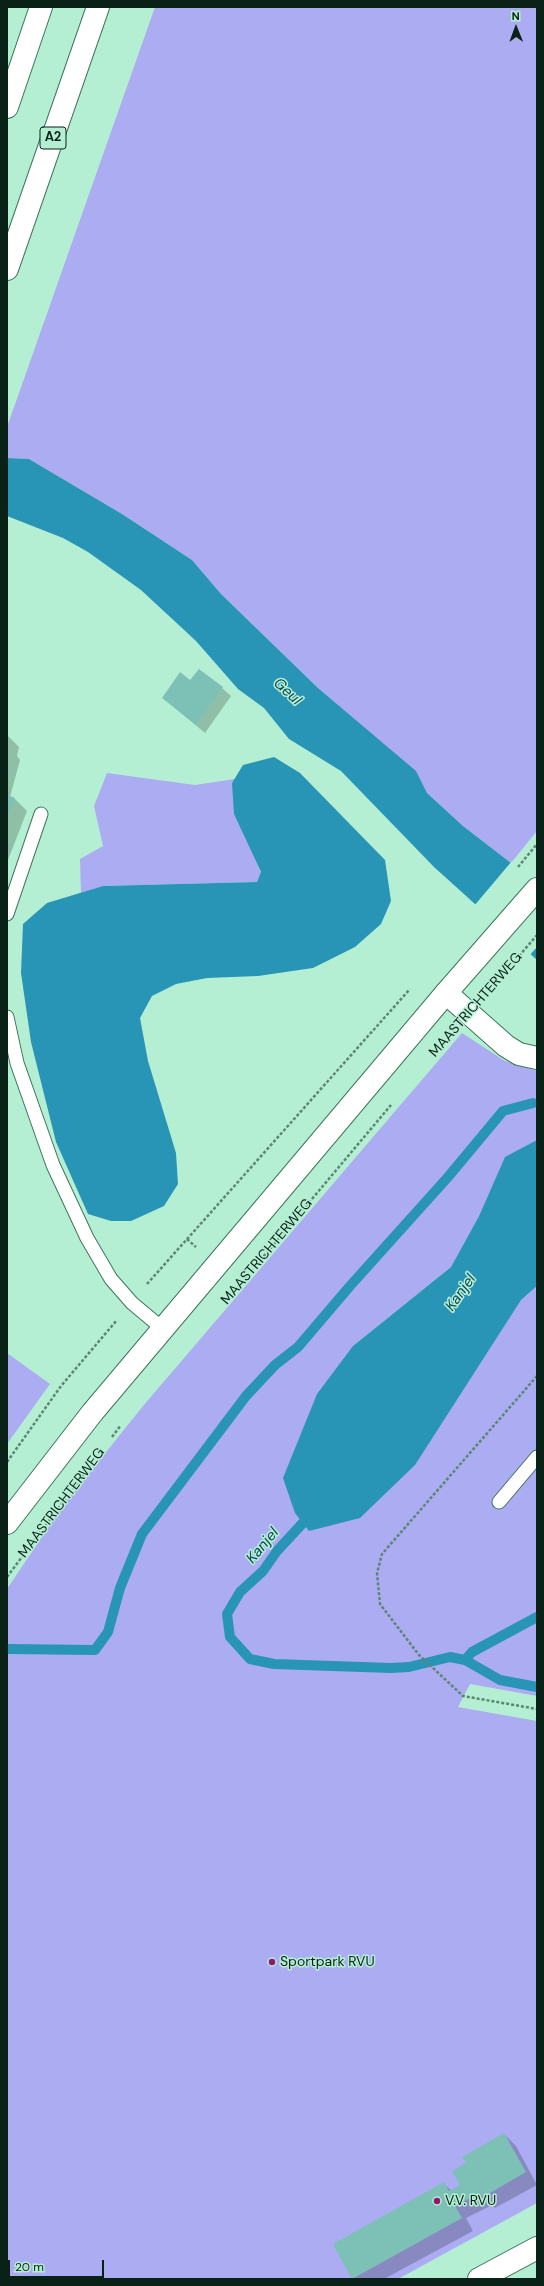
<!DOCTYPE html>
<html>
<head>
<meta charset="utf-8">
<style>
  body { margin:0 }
  #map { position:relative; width:544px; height:2286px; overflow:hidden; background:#b5efd3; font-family:"DM Sans",sans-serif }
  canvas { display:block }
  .frame { position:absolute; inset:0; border:8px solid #0a2118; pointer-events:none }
  .north { position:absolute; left:496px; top:8px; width:40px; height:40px; -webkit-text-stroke:3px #b5efd3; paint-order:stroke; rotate:359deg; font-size:11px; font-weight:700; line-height:16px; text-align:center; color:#0a2118 }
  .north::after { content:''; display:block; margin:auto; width:14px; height:18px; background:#0a2118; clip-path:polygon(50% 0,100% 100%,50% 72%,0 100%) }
  .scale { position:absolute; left:8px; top:2260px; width:96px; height:18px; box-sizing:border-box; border:2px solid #0a2118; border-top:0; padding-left:5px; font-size:12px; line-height:14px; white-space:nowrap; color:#0a2118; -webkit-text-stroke:3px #b5efd3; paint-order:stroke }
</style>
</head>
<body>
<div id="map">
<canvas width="544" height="2286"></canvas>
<div class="frame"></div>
<div class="north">N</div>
<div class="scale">20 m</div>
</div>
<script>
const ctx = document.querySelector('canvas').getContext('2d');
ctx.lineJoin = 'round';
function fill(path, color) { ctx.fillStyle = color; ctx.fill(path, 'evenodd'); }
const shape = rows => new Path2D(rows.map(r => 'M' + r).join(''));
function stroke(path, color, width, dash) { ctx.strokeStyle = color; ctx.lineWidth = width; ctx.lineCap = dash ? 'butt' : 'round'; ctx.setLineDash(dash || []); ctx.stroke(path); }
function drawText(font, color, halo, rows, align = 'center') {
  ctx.font = font + ' "DM Sans",sans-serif'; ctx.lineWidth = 3; ctx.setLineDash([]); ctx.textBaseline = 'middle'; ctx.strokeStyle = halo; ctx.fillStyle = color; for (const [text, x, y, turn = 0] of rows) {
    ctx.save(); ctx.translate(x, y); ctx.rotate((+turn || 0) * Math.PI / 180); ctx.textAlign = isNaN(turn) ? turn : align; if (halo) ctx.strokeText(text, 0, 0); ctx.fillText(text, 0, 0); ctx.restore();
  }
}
const green = shape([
  [155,7,537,7,537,831,511,863,463,826,427,793,415,771,318,688,221,594,192,560,122,514,29,459,7,458,7,427],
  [107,773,195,785,235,779,232,783,251,849,261,873,257,882,103,886,81,893,80,859,103,846,94,806],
  [462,1033,505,1061,537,1071,537,1140,505,1158,479,1216,451,1267,353,1346,521,1300,537,1286,537,1696,470,1684,458,1707,537,1721,537,2203,398,2279,7,2279,7,1589,62,1507,143,1406],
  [7,1353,50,1384,7,1444]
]);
const water = shape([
  [7,458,29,459,122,514,192,560,221,594,318,688,416,771,427,793,463,826,511,863,537,896,537,960,434,867,341,771,289,739,264,708,238,689,196,641,141,590,88,552,63,538,7,516],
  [274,757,300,773,385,860,391,901,381,924,355,947,313,968,258,976,207,978,176,984,152,996,140,1018,148,1061,176,1153,178,1184,164,1206,131,1221,111,1221,88,1214,56,1142,31,1042,21,973,23,924,47,903,103,886,257,882,261,872,234,814,232,783,243,765],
  [537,1140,537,1286,521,1300,415,1465,360,1518,309,1531,295,1513,283,1478,317,1394,353,1346,451,1267,479,1216,505,1157]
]);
const pier = shape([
  [512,861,537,893,537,947,529,956,474,906]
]);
const shadow = shape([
  [190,681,222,688,231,696,205,733,163,698],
  [7,735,19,747,17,756,20,760,10,797,15,799,27,811,8,860],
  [504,2134,516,2146,537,2185,495,2208,492,2205,466,2218,473,2231,384,2279,353,2278,444,2184,452,2191,461,2186,467,2164]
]);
const stream = shape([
  [312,1513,277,1551,263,1571,240,1592,227,1614,230,1637,250,1659,274,1664,391,1668,409,1667,450,1657,465,1660,500,1680,537,1687],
  [7,1649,95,1650,108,1632,120,1588,142,1534,246,1396,275,1365,298,1347,350,1286,448,1177,503,1111,533,1103],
  [465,1660,472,1652,537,1617]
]);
const building = shape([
  [199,669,223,687,196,725,162,698,180,672,190,680],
  [7,795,15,798,7,819],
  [504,2133,526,2172,483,2197,480,2193,455,2206,462,2218,352,2279,333,2244,444,2182,449,2191,460,2185,452,2171,466,2163,462,2157]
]);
const path = shape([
  [518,867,537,844],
  [519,956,537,935],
  [187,1239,196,1247],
  [147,1284,410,989],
  [238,1287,391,1105],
  [537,1376,382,1554,377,1573,380,1604,419,1655,463,1696,537,1709],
  [112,1437,121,1425],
  [7,1462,61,1386,117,1320],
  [7,1577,92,1463]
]);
const service = shape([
  [7,914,41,814],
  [7,1017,17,1063,53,1165,87,1238,111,1279,132,1303,163,1329],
  [499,1502,537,1457]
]);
const minor = shape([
  [446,993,506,1046,519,1054,537,1058],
  [479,2279,537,2248]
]);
const secondary = shape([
  [7,1523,92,1413,446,993,537,889]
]);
const motorway = shape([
  [7,107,41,7],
  [7,269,98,7]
]);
const markers = [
  [272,1962,4,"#951670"],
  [437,2201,4,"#951670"]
];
const shields = [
  [53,138,26]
];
const shieldNames = [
  ["A2",53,138]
];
const streetNames = [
  ["MAASTRICHTERWEG",476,1005,-49],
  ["MAASTRICHTERWEG",267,1252,-50],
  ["MAASTRICHTERWEG",62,1503,-53]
];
const poiNames = [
  ["Sportpark RVU",280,1962],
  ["V.V. RVU",445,2201]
];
const waterNames = [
  ["Geul",287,692,43],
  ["Kanjel",461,1293,-55],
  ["Kanjel",263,1546,-50]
];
fill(green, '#acacf2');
fill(water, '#2894b6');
fill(pier, '#b5efd3');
fill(shadow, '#0003');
stroke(stream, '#2894b6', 10);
fill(building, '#7cc0b6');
stroke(service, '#3e755d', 15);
stroke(minor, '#3e755d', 24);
stroke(secondary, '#3e755d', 24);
stroke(motorway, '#3e755d', 24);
stroke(path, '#5d8573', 2.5, [3, 2]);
stroke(service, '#fff', 13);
stroke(minor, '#fff', 22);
stroke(secondary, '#fff', 22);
stroke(motorway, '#fff', 22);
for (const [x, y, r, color] of markers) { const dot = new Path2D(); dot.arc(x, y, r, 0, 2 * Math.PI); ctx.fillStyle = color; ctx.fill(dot); stroke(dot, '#b5efd3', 1.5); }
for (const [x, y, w] of shields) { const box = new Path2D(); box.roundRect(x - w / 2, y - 11, w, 22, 3); ctx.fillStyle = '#b5efd3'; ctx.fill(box); stroke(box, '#0a2118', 1); }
drawText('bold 13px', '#0a2118', null, shieldNames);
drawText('14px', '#0a2118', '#b5efd3', streetNames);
drawText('14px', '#0a2118', '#b5efd3', poiNames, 'left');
drawText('italic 15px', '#0a4759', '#b5efd3', waterNames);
</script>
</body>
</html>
